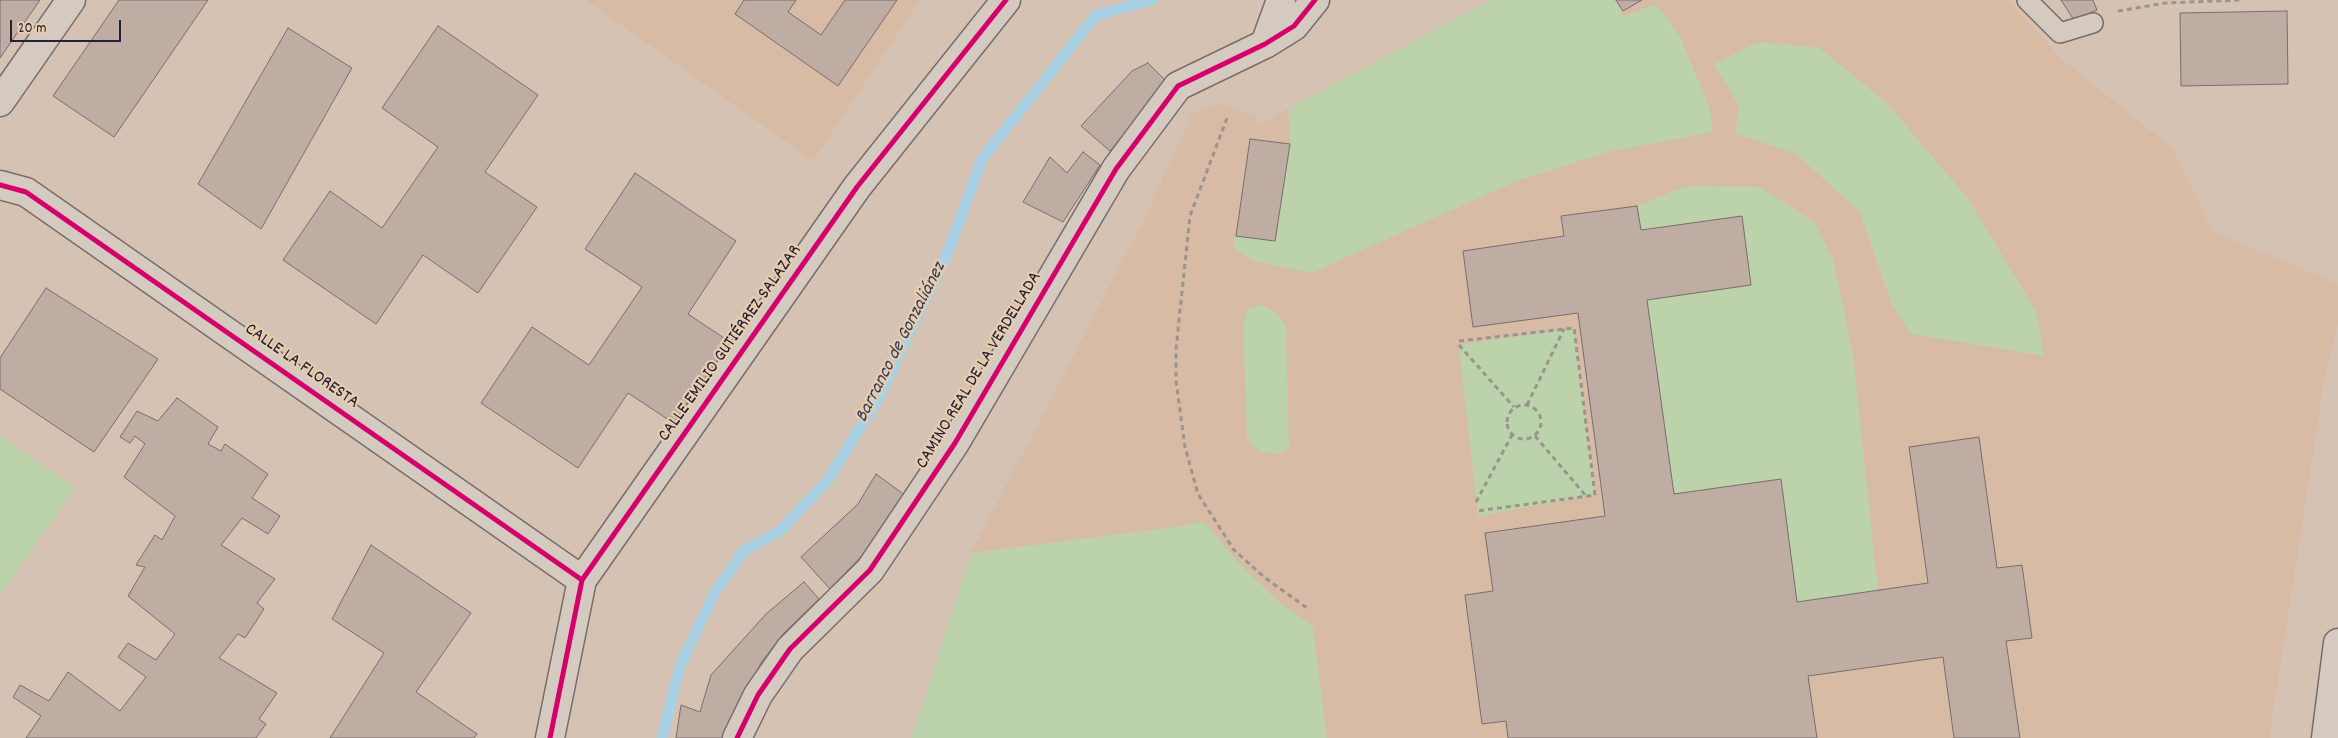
<!DOCTYPE html>
<html>
<head>
<meta charset="utf-8">
<style>
  body { margin:0 }
  #map { position:relative; width:2338px; height:738px; overflow:hidden; background:#d5c2b2; font-family:Dekko,sans-serif }
  canvas { display:block }
  .scale { position:absolute; left:10px; top:20px; width:111px; height:22px; box-sizing:border-box; border:2px solid #22223b; border-top:0; padding-left:6px; font-size:15px; line-height:18px; white-space:nowrap; color:#22223b; -webkit-text-stroke:4px #e7ccae; paint-order:stroke }
</style>
</head>
<body>
<div id="map">
<canvas width="2338" height="738"></canvas>
<div class="scale">20 m</div>
</div>
<script>
const ctx = document.querySelector('canvas').getContext('2d');
ctx.lineJoin = 'round';
function fill(path, color) { ctx.fillStyle = color; ctx.fill(path, 'evenodd'); }
const shape = rows => new Path2D(rows.map(r => 'M' + r).join(''));
function stroke(path, color, width, dash) { ctx.strokeStyle = color; ctx.lineWidth = width; ctx.lineCap = dash ? 'butt' : 'round'; ctx.setLineDash(dash || []); ctx.stroke(path); }
function drawText(font, color, halo, rows, align = 'center') {
  ctx.font = font + ' Dekko,sans-serif'; ctx.lineWidth = 4.5; ctx.setLineDash([]); ctx.textBaseline = 'middle'; ctx.strokeStyle = halo; ctx.fillStyle = color; for (const [text, x, y, turn = 0] of rows) {
    ctx.save(); ctx.translate(x, y); ctx.rotate((+turn || 0) * Math.PI / 180); ctx.textAlign = isNaN(turn) ? turn : align; if (halo) ctx.strokeText(text, 0, 0); ctx.fillText(text, 0, 0); ctx.restore();
  }
}
const built = shape([
  [586,0,920,0,813,161],
  [1490,0,2008,0,2064,61,2172,148,2213,232,2338,284,2338,322,2326,368,2269,738,912,738,971,553,1145,218,1192,114,1219,104,1257,116,1256,126]
]);
const green = shape([
  [1490,0,1615,0,1624,16,1656,4,1680,37,1709,105,1713,132,1607,152,1517,181,1311,273,1254,261,1233,248,1236,236,1276,241,1290,144,1288,109],
  [1758,42,1820,48,1889,105,1969,200,2036,311,2044,356,1911,334,1892,305,1860,212,1796,154,1735,133,1739,106,1714,64],
  [1686,186,1760,187,1814,222,1833,259,1853,354,1878,591,1797,602,1781,479,1674,494,1647,300,1751,284,1742,216,1641,230,1637,206],
  [1262,305,1277,313,1286,326,1289,447,1280,454,1260,452,1247,438,1243,323,1248,308],
  [1574,328,1595,495,1478,516,1459,345],
  [0,435,75,488,0,596],
  [1204,521,1237,561,1277,600,1313,627,1327,738,912,738,971,553,1183,526]
]);
const stream = shape([
  [662,738,680,666,714,594,744,551,780,531,828,480,878,399,948,252,982,159,1096,15,1152,0]
]);
const building = shape([
  [0,0,40,0,0,58,0,0],
  [119,0,208,0,114,137,53,96,119,0],
  [744,0,796,0,788,12,821,35,845,0,897,0,838,86,735,14,744,0],
  [1616,0,1642,0,1623,11,1616,0],
  [2061,0,2093,0,2097,10,2074,20,2061,0],
  [2287,11,2288,84,2181,86,2180,13,2287,11],
  [438,26,538,95,485,172,537,207,478,293,423,255,376,324,283,260,330,191,382,228,438,147,382,108,438,26],
  [288,28,352,68,261,229,198,184,288,28],
  [1148,63,1167,82,1110,151,1081,126,1132,71,1148,63],
  [1250,139,1290,144,1275,241,1236,236,1250,139],
  [1083,152,1100,165,1063,222,1023,202,1050,157,1067,173,1083,152],
  [635,173,736,241,688,314,736,346,681,428,628,393,578,468,481,403,532,327,589,365,642,287,585,249,635,173],
  [1637,206,1641,230,1742,216,1751,285,1647,300,1674,494,1781,479,1797,602,1928,583,1909,447,1979,437,1997,568,2022,565,2032,638,2006,641,2020,738,1954,738,1943,657,1808,676,1817,738,1508,738,1506,721,1482,724,1465,595,1493,591,1485,533,1605,516,1578,313,1473,327,1463,251,1564,236,1561,216,1637,206],
  [46,288,158,359,94,452,0,389,0,358,46,288],
  [177,398,218,427,208,444,221,451,225,444,268,474,252,498,280,516,268,534,242,518,221,545,275,579,257,603,264,609,245,638,238,634,219,658,277,693,259,719,266,724,256,738,26,738,41,716,13,697,20,685,49,701,68,672,120,711,146,677,118,657,128,643,156,660,175,634,128,596,145,567,136,565,155,535,162,540,175,516,124,477,145,444,135,436,130,443,120,437,137,411,158,421,177,398],
  [876,474,906,496,869,548,830,589,801,557,858,504,876,474],
  [371,545,471,613,416,692,477,734,474,738,330,738,384,653,332,619,371,545],
  [804,582,819,599,783,634,761,663,722,738,676,738,681,705,700,712,711,675,766,614,804,582]
]);
const path = shape([
  [2118,11,2166,3,2241,0],
  [1227,118,1190,216,1176,349,1176,381,1185,447,1198,494,1234,550,1264,577,1307,608],
  [1459,341,1574,328,1595,495,1477,511],
  [1459,345,1514,407],
  '1507 422a17 17 0 1 1 34 0a17 17 0 1 1-34 0Z',
  [1527,405,1564,329],
  [1535,436,1586,496],
  [1476,502,1512,435]
]);
const lane = shape([
  [2027,0,2060,33,2093,23]
]);
const street = shape([
  [1265,44,1281,0],
  [0,102,71,0],
  [0,185,26,192,582,580],
  [550,738,582,580,857,187,1006,0],
  [737,738,758,695,790,649,870,570,955,443,1116,169,1178,86,1265,44,1294,26,1315,0]
]);
const primary = shape([
  [2326,738,2338,643]
]);
const cycleway = shape([
  [0,185,26,192,582,580],
  [550,738,582,580,857,187,1006,0],
  [737,738,758,695,790,649,870,570,955,443,1116,169,1178,86,1265,44,1294,26,1315,0]
]);
const streetNames = [
  ["CALLE EMILIO GUTIÉRREZ SALAZAR",731,344,-55],
  ["CALLE LA FLORESTA",301,367,35],
  ["CAMINO REAL DE LA VERDELLADA",980,371,-59]
];
const waterNames = [
  ["Barranco de Gonzaliánez",902,343,-63]
];
fill(built, '#d8bba5');
fill(green, '#bcd2aa');
stroke(stream, '#aad0e4', 11);
fill(building, '#bfada3');
stroke(building, '#776e6c', 1);
stroke(lane, '#776e6c', 22);
stroke(street, '#776e6c', 31);
stroke(primary, '#776e6c', 31);
stroke(path, '#9a938e', 3, [5, 4]);
stroke(lane, '#d4cabf', 19);
stroke(street, '#d4cabf', 28);
stroke(primary, '#d4cabf', 28);
stroke(cycleway, '#d6006c', 5);
drawText('18px', '#22223b', '#e7ccae', streetNames);
drawText('italic 19px', '#343d58', '#e7ccae', waterNames);
</script>
</body>
</html>
